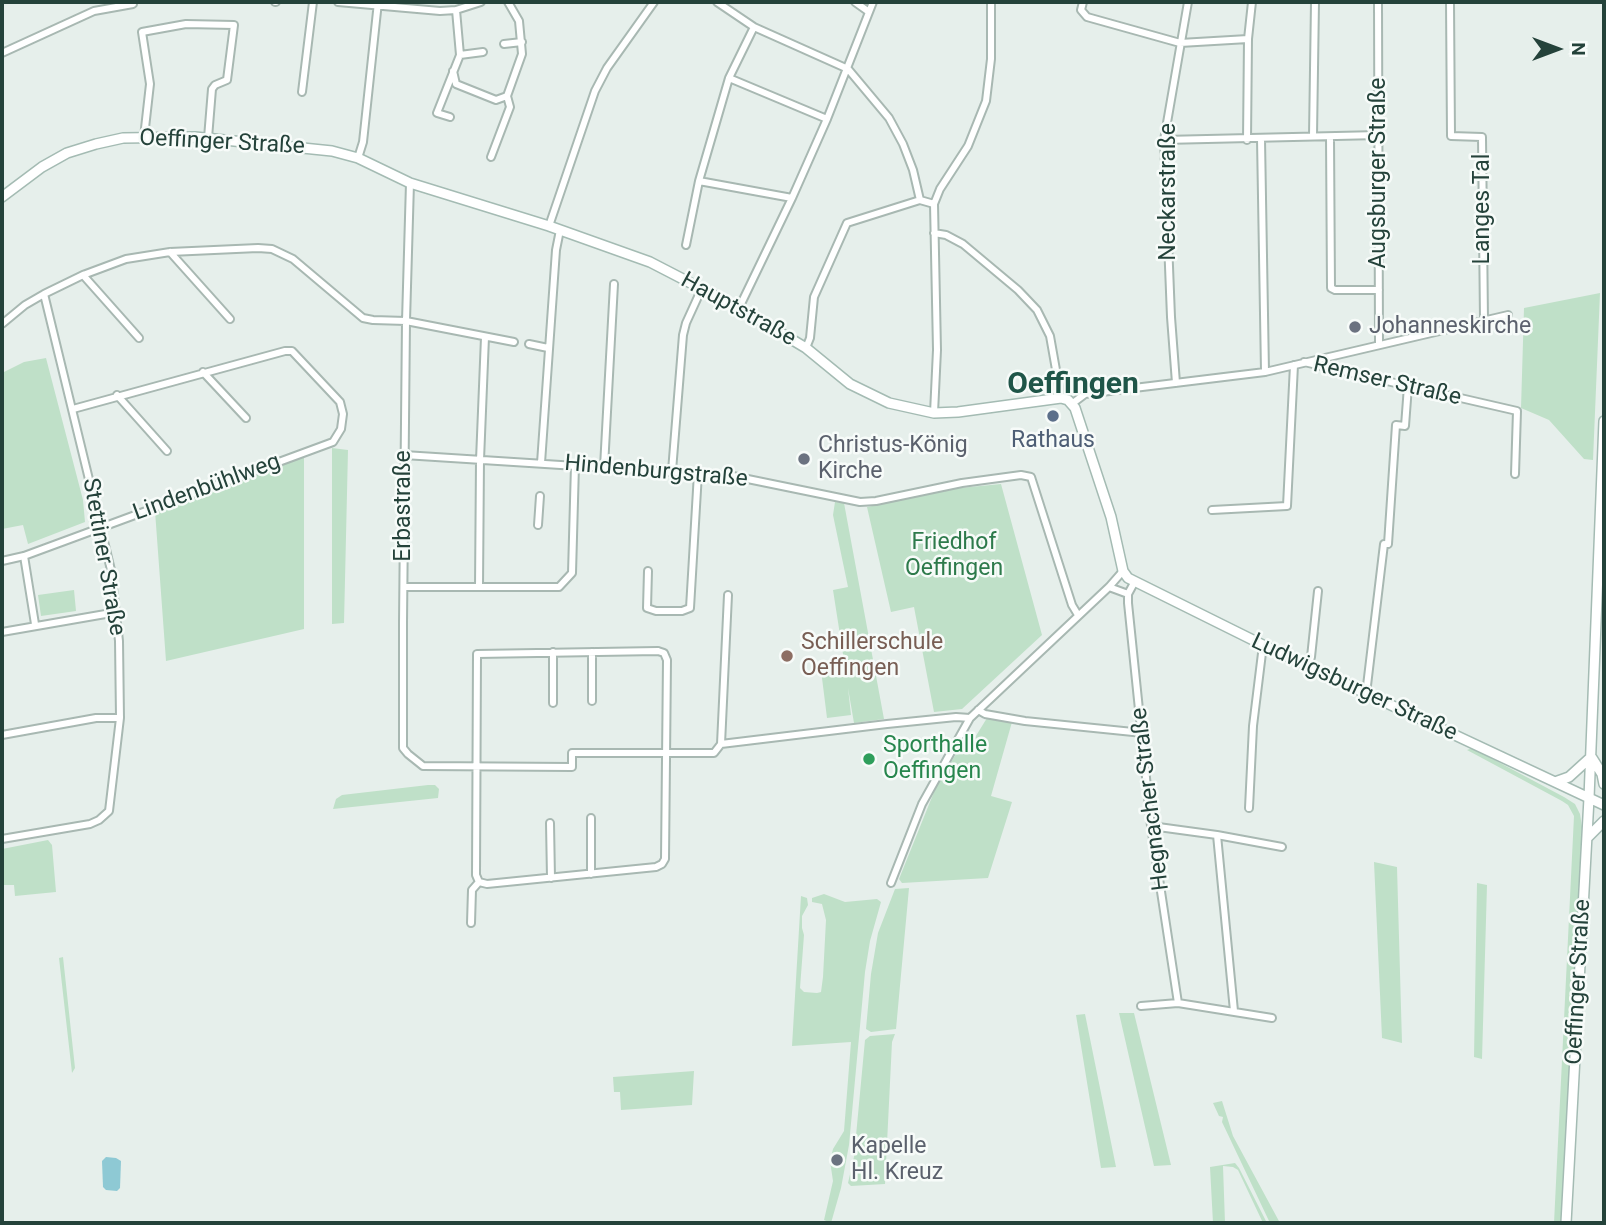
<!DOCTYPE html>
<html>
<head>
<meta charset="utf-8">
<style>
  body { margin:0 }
  #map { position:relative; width:1606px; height:1225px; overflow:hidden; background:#e6efeb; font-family:Roboto,sans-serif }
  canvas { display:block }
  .frame { position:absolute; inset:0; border:4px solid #24423a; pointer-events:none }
  .north { position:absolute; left:1522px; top:14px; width:70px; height:70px; -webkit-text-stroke:5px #f7fbf9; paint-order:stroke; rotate:90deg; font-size:19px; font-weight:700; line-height:28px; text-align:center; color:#24423a }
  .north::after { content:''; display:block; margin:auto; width:24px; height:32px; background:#24423a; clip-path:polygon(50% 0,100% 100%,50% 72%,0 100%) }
</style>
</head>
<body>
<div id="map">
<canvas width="1606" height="1225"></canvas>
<div class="frame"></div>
<div class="north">N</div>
</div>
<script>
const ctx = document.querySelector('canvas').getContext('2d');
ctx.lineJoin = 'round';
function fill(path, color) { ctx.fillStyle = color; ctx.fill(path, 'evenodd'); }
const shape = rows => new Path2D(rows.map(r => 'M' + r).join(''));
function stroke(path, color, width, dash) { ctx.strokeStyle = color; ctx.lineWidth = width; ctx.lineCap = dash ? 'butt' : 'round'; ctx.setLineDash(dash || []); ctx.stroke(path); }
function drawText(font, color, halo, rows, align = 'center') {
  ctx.font = font + ' Roboto,sans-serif'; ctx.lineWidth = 5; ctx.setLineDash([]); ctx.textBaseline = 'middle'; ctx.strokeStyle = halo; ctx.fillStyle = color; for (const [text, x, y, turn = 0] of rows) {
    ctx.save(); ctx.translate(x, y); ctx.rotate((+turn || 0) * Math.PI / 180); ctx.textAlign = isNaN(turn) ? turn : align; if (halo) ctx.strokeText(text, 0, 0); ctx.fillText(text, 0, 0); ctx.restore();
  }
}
const green = shape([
  [1600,293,1593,460,1584,459,1549,420,1521,408,1524,308],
  [46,358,83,500,85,522,28,544,23,525,2,529,2,373,24,362],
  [332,448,348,450,344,623,332,624],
  [304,456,304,629,166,661,155,511],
  [1001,484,1042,635,962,709,934,712,914,607,891,612,867,507,960,488],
  [835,502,844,503,884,719,854,723,848,688,851,715,827,718,821,670,845,667,833,590,848,587,833,515],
  [74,590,76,611,41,616,38,595],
  [987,718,1012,722,991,796,1012,802,988,878,902,883,899,879,936,787,959,749,966,752],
  [1472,748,1564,797,1575,804,1580,814,1582,827,1562,1223,1554,1223,1574,816,1568,805,1562,801,1467,750],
  [428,785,435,785,439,789,438,798,333,809,336,799,342,795],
  [48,840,52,845,56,892,15,896,14,885,4,885,2,849],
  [1374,862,1397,867,1402,1043,1382,1038],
  [1477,883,1487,885,1482,1059,1474,1057],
  [909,888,896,1029,871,1032,866,1029,871,974,878,933,895,889],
  [824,894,845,902,877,899,881,902,870,941,865,972,849,1145,841,1188,831,1223,824,1220,833,1181,830,1161,833,1149,844,1131,851,1042,792,1046,801,896,807,898,808,905,802,916,802,928,804,935,800,988,804,992,817,993,821,992,823,977,826,920,822,904,812,902,812,898],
  [63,957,75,1068,72,1073,59,958],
  [1119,1013,1134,1013,1171,1165,1154,1166],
  [1085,1014,1116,1167,1101,1168,1076,1015],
  [895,1034,892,1042,885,1184,851,1186,848,1183,854,1157,865,1040,870,1036],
  [694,1071,692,1105,621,1110,620,1092,614,1092,613,1077],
  [1222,1101,1233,1136,1280,1223,1271,1223,1269,1221,1222,1122,1223,1117,1219,1116,1213,1103],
  [1235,1163,1239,1168,1267,1223,1263,1223,1238,1170,1233,1167,1223,1166,1225,1223,1213,1223,1210,1167]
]);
const water = shape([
  [106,1157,116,1158,121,1161,120,1188,117,1191,106,1190,103,1187,102,1161]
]);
const street = shape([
  [275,2,276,2],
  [338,2,440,11,456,10,481,2],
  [717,2,754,27,848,69,889,118,903,144,913,170,920,200,934,204],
  [855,2,869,12],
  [1083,2,1081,10,1087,17,1180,43,1248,39],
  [1378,2,1379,345],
  [1450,2,1451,136,1482,137,1484,321],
  [504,44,522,42],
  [2,53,94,11,133,4],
  [460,55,483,52],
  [453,71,456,84,496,100,507,96],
  [729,78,827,119],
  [302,92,313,2],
  [450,117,437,113,460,55,456,10],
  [1313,136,1315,2],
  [144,137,150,84,142,32,186,24,234,25,227,80,215,85,212,89,208,138],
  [1330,137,1331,288,1335,290,1379,290],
  [1261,139,1265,372],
  [1164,140,1379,135],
  [1247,140,1248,39,1252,2],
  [491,157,510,107,507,96,522,54,519,21,508,2],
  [358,158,363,142,378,2],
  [699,181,792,198],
  [410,183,406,321,403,623,403,748,408,754,423,766,572,767,572,753,714,753,721,744,887,724,956,717,970,718],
  [549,226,595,91,607,68,654,2],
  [934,233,946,235,963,244,1018,290,1037,310,1050,336,1061,398],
  [686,245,699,181,729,78,754,27],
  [170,252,230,319],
  [83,275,139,338],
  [739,308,792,198,827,119,873,2],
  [2,324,25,305,44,294,83,275,126,259,170,252,258,248,272,249,293,259,363,318,373,320,406,321,514,342],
  [529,344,548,348],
  [806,348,810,338,814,297,847,223,920,200],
  [1304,362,1517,411,1515,474],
  [203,372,246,418],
  [1176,383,1171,317,1164,140,1188,2],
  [117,395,167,451],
  [1073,403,1085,394,1265,372,1508,315],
  [934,413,937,350,934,204,940,189,968,146,986,101,991,59,991,2],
  [404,455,733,476,860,502,876,501,962,483,1021,475,1031,477,1072,605,1078,615],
  [541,463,556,250,560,230],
  [604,467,614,284],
  [672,471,683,335,686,323,702,288],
  [1212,510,1287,506,1294,365],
  [538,525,540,496],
  [1388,544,1396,425,1405,426,1408,386],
  [24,556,35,624],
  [2,561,24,556,333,442,341,429,343,414,340,402,292,351,285,351,73,409],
  [648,571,647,608,656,611,682,611,690,608,698,473],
  [1134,583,1128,594,1128,603,1151,826,1178,1003],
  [404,587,559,587,572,573,575,465],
  [479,587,480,460,485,337],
  [1109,587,1128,594],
  [2,632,117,612],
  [658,651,664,653,667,660,665,859,662,864,656,867,487,884,479,882,476,875,477,654,658,651],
  [553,652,553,703],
  [1308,666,1311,657,1318,591],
  [1366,694,1384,544],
  [592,701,592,652],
  [978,710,985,714,1025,721,1143,733],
  [2,735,96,718,120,718],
  [721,744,728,595],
  [1249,808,1253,726,1263,645],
  [550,823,551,878],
  [1151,826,1217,835,1234,1011],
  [1217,835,1282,847],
  [2,839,90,824,99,820,109,811,120,718,119,641,111,570,44,294],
  [591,874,591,818],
  [891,883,922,804,970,718,1109,587,1123,571],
  [471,923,472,890,479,882],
  [1141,1006,1178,1003,1272,1018]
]);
const secondary = shape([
  [2,197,42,167,67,153,96,144,123,138,195,137,332,151,358,158,410,183,549,226,650,262,739,308,806,348,850,384,889,403,934,413,958,412,1061,398,1068,400,1075,408,1111,517,1123,571,1128,578,1263,645,1604,805],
  [1592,758,1602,774,1604,784],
  [1555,782,1569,777,1591,757],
  [1587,838,1604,821],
  [1566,1223,1589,798,1604,421]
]);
const markers = [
  [1355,327,7,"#6b7280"],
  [1053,416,7,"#5c6f8a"],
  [804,459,7,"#6b7280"],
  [787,656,7,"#8d6e63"],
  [869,759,7,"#2e9e5b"],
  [837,1160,7,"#6b7280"]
];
const streetNames = [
  ["Oeffinger Straße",222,143,3],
  ["Augsburger Straße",1379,173,-90],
  ["Neckarstraße",1169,192,-90],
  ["Langes Tal",1483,209,-90],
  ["Hauptstraße",738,310,29],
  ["Remser Straße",1387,382,13],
  ["Hindenburgstraße",656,472,5],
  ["Lindenbühlweg",207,488,-20],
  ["Erbastraße",404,506,-90],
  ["Stettiner Straße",103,557,80],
  ["Ludwigsburger Straße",1354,688,25],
  ["Hegnacher Straße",1151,799,-97],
  ["Oeffinger Straße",1579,982,-87]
];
const worshipNames = [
  ["Johanneskirche",1369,327],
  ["Christus-König",818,446],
  ["Kirche",818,472],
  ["Kapelle",851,1147],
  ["Hl. Kreuz",851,1173]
];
const serviceNames = [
  ["Rathaus",1053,441]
];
const parkNames = [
  ["Friedhof",954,543],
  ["Oeffingen",954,569]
];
const educationNames = [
  ["Schillerschule",801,643],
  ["Oeffingen",801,669]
];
const leisureNames = [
  ["Sporthalle",883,746],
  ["Oeffingen",883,772]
];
const districtNames = [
  ["Oeffingen",1073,385]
];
fill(green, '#bfe0c8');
fill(water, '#8ec9d4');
stroke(street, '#a8b8b2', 10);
stroke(secondary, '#a4bbb3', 12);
stroke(street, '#fff', 6);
stroke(secondary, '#fff', 9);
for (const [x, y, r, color] of markers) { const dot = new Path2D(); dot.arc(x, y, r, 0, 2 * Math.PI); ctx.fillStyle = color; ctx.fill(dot); stroke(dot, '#f7fbf9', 2.5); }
drawText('23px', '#24423a', '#f7fbf9', streetNames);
drawText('23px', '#5b616d', '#f7fbf9', worshipNames, 'left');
drawText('23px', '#4e5e75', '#f7fbf9', serviceNames);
drawText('23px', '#2d7a4b', '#f7fbf9', parkNames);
drawText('23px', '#785e54', '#f7fbf9', educationNames, 'left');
drawText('23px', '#27864d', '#f7fbf9', leisureNames, 'left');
drawText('bold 30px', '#1f5548', '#f7fbf9', districtNames);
</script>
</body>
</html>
